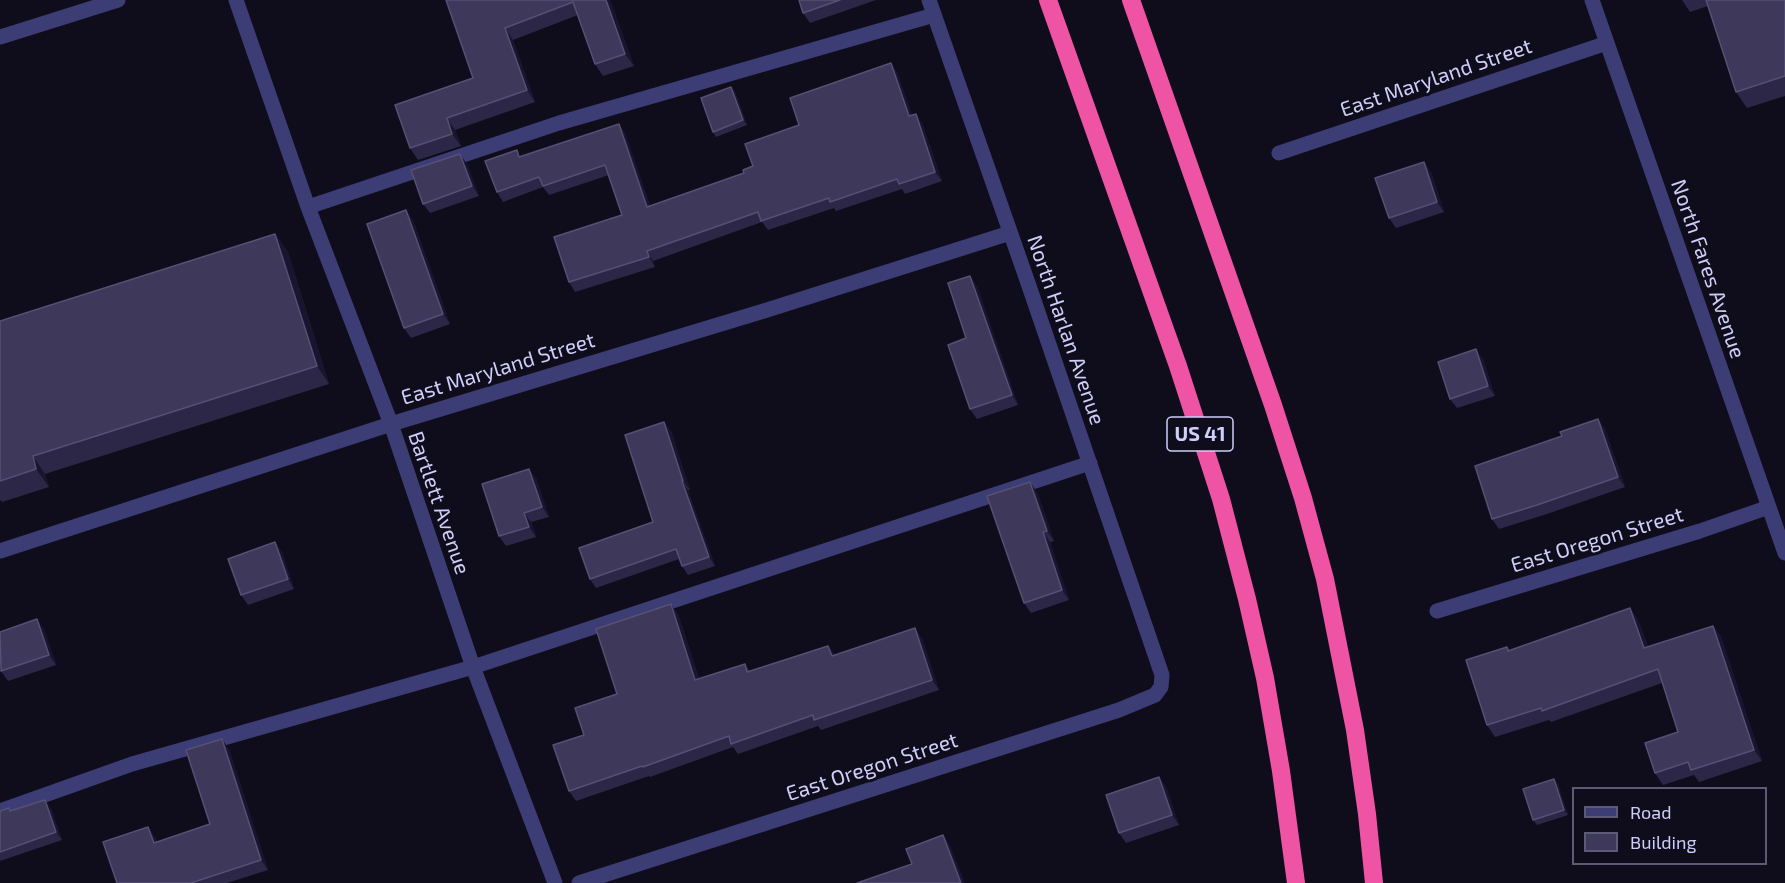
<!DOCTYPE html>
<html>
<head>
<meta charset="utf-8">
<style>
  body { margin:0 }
  #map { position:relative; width:1785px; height:883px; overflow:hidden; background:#0f0d1b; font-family:"Exo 2",sans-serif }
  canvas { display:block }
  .legend { position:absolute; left:1572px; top:787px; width:195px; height:78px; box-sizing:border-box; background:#0f0d1b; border:2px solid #5c5a74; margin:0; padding:8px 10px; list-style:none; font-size:18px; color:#d0cdfa }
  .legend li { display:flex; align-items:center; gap:12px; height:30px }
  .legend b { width:30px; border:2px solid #5c5a74 }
</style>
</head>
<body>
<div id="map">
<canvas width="1785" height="883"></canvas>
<ul class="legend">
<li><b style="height:8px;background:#3d3d76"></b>Road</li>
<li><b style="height:16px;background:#3e395b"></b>Building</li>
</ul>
</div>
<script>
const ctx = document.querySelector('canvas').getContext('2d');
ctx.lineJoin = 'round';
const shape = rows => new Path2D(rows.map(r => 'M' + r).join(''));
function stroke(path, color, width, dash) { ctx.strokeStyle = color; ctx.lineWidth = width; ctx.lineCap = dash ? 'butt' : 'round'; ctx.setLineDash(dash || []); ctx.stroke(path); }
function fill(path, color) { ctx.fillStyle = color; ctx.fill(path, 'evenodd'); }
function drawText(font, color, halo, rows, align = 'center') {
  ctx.font = font + ' "Exo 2",sans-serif'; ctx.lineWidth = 6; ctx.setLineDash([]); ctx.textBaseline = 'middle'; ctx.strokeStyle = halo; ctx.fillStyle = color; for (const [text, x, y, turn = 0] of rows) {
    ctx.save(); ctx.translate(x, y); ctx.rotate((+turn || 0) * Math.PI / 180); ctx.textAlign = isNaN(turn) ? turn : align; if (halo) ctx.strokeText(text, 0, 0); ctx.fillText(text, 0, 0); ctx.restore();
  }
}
const minor = shape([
  [236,0,308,207,391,424,473,667,555,883],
  [1592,0,1785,553],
  [0,37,118,0],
  [1279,153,1607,43],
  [308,207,559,123,934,15],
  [0,551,391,424,767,310,1010,233],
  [1437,611,1700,531,1769,507],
  [0,811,132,764,473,667,1090,463],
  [579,883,1119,710,1155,695,1161,687,1162,675,1028,283,929,0]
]);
const highway = shape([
  [1048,0,1178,366,1221,499,1247,599,1265,678,1281,771,1296,883],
  [1131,0,1273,405,1303,498,1325,579,1355,730,1367,814,1374,883]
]);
const wall = shape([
  [446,0,610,0,634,66,603,76,595,64,578,15,513,40,535,102,455,130,461,146,418,160,410,148,473,78],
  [799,0,876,0,810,23,803,13],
  [1682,0,1785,0,1785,96,1747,108,1736,92,1708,6,1690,12],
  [897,72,912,115,922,123,942,181,905,194,902,189,836,211,834,208,768,230,762,222,653,261,655,267,575,292,569,282,622,215,609,175,549,195,543,187,503,202,497,192,521,157,625,133,650,206,744,173,799,125],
  [731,87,735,92,747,125,716,137,713,132],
  [1424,162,1431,172,1444,212,1396,228,1389,218],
  [467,164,479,196,430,213,423,204],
  [413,220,450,324,411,338,404,328],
  [275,234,288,252,329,384,45,474,49,487,2,502,0,500,0,321],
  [977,286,1018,405,977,419,970,409,966,338],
  [1483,359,1495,396,1457,408,1450,399],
  [1598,419,1605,429,1625,487,1544,515,1499,529,1492,519,1562,436],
  [671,431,690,490,688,490,715,566,688,575,682,566,679,559,596,588,590,579,653,522],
  [536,478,549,517,531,522,536,537,506,546,499,536],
  [1037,492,1054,541,1050,542,1069,600,1031,613,1024,603],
  [282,552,294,589,248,605,241,595],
  [671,604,678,614,699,679,745,664,750,672,828,646,835,655,922,638,939,690,821,730,818,726,738,754,733,747,650,777,649,776,576,801,569,791,584,735,617,694],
  [1630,608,1638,620,1648,647,1713,626,1721,637,1762,761,1699,782,1694,775,1663,785,1655,773,1678,732,1662,683,1551,722,1549,720,1495,737,1487,725,1507,647,1510,650],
  [44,629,56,665,8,681,1,671],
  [229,749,268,870,227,883,117,883,155,837,157,842,210,824],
  [1159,777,1166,787,1179,825,1126,843,1119,833],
  [1558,784,1568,815,1537,825,1533,820],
  [9,808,11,811,51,808,62,840,0,861,0,811]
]);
const shadedWall = shape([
  [606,0,610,0,634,66,625,54],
  [505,28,513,40,535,102,527,90],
  [891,63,897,72,916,125,909,116],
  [731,87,735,92,747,125,743,120],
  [916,114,922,123,942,181,935,172],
  [447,118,455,130,461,146,452,134],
  [619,124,625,133,653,216,647,207],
  [460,154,467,164,479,196,472,186],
  [1424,162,1431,172,1444,212,1437,202],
  [406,210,413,220,450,324,443,314],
  [275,234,288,252,329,384,317,366],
  [647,251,653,261,655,267,649,257],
  [970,276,977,286,1018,405,1012,395],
  [1476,349,1483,359,1495,396,1488,386],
  [1598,419,1605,429,1625,487,1618,477],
  [664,422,671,431,690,490,683,481],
  [33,456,45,474,49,487,36,469],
  [529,469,536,478,549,517,542,507],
  [682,481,688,490,715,566,709,557],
  [1030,482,1037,492,1054,541,1047,531],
  [524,513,531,522,536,537,529,527],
  [1043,532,1050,542,1069,600,1062,590],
  [275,542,282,552,294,589,288,579],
  [671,604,678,614,702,690,695,680],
  [1630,608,1638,620,1652,660,1644,648],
  [37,619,44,629,56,665,49,655],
  [1713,626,1721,637,1762,761,1754,750],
  [915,628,922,638,939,690,932,680],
  [828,646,835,655,832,656],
  [222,739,229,749,268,870,261,860],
  [1159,777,1166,787,1179,825,1172,815],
  [1554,779,1558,784,1568,815,1564,810],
  [45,800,51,808,62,840,56,832],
  [148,827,155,837,161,853,154,843],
  [943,835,950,845,965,883,961,883]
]);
const building = shape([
  [446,0,606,0,625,54,595,64,573,2,505,28,527,90,447,118,452,134,410,148,395,105,473,78,446,0],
  [799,0,840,0,803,13,799,0],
  [1706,0,1785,0,1785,76,1736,92,1706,0],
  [891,63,909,116,916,114,935,172,899,184,897,179,830,202,829,198,761,221,758,212,647,251,649,257,569,282,554,237,622,215,605,165,543,186,539,177,497,192,485,161,517,150,519,157,619,124,647,207,744,173,743,170,753,166,745,144,799,125,790,98,891,63],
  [731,87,743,120,713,132,701,98,731,87],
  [460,154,472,186,423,204,411,170,460,154],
  [1424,162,1437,202,1389,218,1375,178,1424,162],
  [406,210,443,314,404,328,367,224,406,210],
  [275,234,317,366,33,456,36,469,0,481,0,321,275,234],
  [970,276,1012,395,970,409,948,345,966,338,948,283,970,276],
  [1476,349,1488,386,1450,399,1438,362,1476,349],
  [1598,419,1618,477,1537,505,1492,519,1475,466,1562,436,1560,432,1598,419],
  [664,422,683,481,682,481,709,557,682,566,676,549,590,579,579,548,653,522,625,435,664,422],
  [529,469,542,507,524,513,529,527,499,536,482,484,529,469],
  [1030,482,1047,531,1043,532,1062,590,1024,603,987,496,1030,482],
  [275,542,288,579,241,595,228,559,275,542],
  [671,604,695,680,745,664,747,672,828,646,832,656,915,628,932,680,814,720,813,715,731,744,729,736,643,767,642,766,569,791,553,745,584,735,575,708,617,694,596,629,671,604],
  [1630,608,1644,648,1713,626,1754,750,1691,770,1688,762,1655,773,1645,743,1678,732,1658,669,1542,711,1541,708,1487,725,1466,660,1507,647,1508,651,1630,608],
  [37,619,49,655,1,671,0,632,37,619],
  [222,739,261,860,191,883,117,883,103,842,148,827,154,843,210,824,186,750,222,739],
  [1159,777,1172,815,1119,833,1106,795,1159,777],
  [1554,779,1564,810,1533,820,1523,789,1554,779],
  [45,800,56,832,0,852,0,811,9,808,10,811,45,800],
  [943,835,961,883,857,883,912,864,906,849,943,835]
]);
const shields = [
  [1200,434,66]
];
const shieldNames = [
  ["US 41",1200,434]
];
const streetNames = [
  ["East Maryland Street",1436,78,-19],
  ["North Fares Avenue",1708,269,71],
  ["North Harlan Avenue",1066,330,71],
  ["East Maryland Street",498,369,-17],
  ["Bartlett Avenue",439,503,71],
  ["East Oregon Street",1597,540,-17],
  ["East Oregon Street",872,767,-18]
];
stroke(minor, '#3d3d76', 15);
stroke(highway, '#ee54a3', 18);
fill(wall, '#2c2747');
fill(shadedWall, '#19152e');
fill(building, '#3e395b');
stroke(building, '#555074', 1.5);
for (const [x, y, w] of shields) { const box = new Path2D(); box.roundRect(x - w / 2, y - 17, w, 34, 4.5); ctx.fillStyle = '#0f0d1b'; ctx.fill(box); stroke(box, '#d0cdfa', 1.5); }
drawText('bold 20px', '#d0cdfa', null, shieldNames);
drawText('21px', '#d0cdfa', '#0f0d1b', streetNames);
</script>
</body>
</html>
